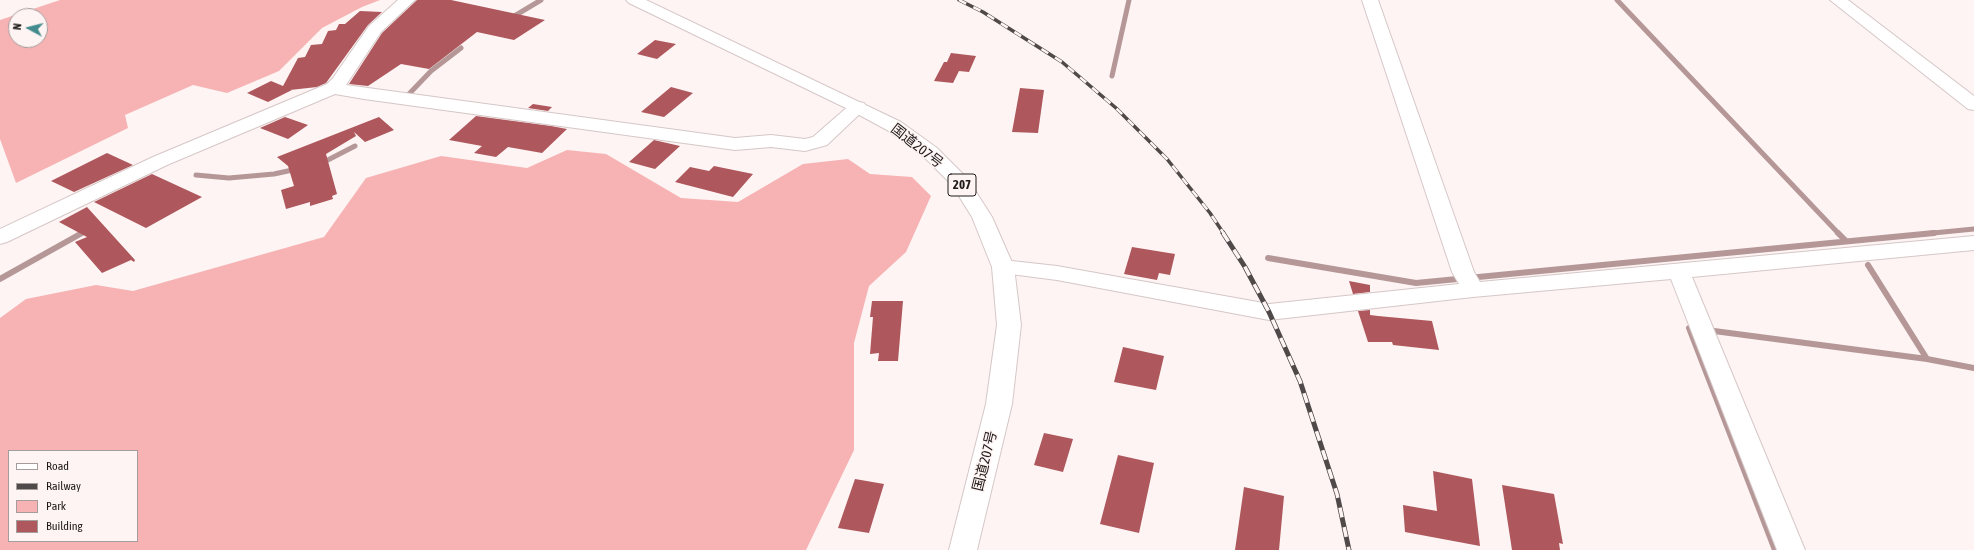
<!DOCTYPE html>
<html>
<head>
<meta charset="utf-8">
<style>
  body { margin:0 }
  #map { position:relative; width:1974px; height:550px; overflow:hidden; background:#fdf4f3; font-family:"Asap Condensed",sans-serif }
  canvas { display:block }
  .legend { position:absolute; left:8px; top:450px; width:130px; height:92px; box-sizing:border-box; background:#fdf4f3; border:1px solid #a49d9c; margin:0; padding:5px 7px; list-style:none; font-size:12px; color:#1f1a1a }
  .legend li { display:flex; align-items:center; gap:8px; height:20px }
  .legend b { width:20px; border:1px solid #a49d9c }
  .north { position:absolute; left:8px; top:8px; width:40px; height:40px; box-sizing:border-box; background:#fdf4f3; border:1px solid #a49d9c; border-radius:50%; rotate:277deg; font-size:11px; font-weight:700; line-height:16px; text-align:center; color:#1f1a1a }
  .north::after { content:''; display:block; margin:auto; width:14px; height:18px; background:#438b8d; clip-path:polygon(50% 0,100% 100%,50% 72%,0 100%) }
</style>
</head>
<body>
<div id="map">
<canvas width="1974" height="550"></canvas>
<ul class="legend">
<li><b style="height:5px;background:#fff"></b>Road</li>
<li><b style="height:5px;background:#4f4949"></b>Railway</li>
<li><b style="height:11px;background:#f7b3b4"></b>Park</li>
<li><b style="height:11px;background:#ae575c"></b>Building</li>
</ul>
<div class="north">N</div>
</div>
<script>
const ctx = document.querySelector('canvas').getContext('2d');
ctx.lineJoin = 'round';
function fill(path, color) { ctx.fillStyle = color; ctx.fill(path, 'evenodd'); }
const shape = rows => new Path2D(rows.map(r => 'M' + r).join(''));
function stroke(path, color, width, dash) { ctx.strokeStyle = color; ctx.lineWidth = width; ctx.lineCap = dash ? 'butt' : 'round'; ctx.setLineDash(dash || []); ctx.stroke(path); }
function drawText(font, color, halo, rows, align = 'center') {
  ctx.font = font + ' "Asap Condensed","Noto Sans JP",sans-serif'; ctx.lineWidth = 3; ctx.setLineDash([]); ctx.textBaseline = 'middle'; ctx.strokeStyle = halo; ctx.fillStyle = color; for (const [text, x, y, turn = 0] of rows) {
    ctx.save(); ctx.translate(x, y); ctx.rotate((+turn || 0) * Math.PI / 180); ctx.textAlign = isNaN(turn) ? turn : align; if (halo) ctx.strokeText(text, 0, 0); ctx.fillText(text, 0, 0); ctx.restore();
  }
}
const green = shape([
  [60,0,380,0,362,7,322,28,279,71,227,93,193,85,125,115,128,128,16,183,0,139,0,20],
  [16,16,40,16,40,40,16,40],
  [567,150,606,154,681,198,738,202,803,164,848,159,870,174,912,177,931,196,906,252,869,286,854,343,854,450,806,550,0,550,0,318,26,299,96,285,133,291,324,237,366,178,441,156,527,168],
  [9,451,137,451,137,541,9,541]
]);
const streamFar1 = shape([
  [1617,0,1839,234],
  [511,18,541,0],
  [1112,76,1129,0],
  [408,95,431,71,461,48],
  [322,163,355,146],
  [196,175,229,178,274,174,297,169],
  [80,234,87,230],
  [1923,234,1974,229]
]);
const stream = shape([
  [1838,233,1846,241],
  [1268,258,1416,283,1934,233],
  [1868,265,1927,359,1974,368],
  [0,279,82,233],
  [1689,328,1775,550],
  [1714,331,1927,359]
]);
const building = shape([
  [417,0,451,0,545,20,514,40,477,32,429,69,401,64,368,86,349,84,382,33],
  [360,11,382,12,368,25,326,83,317,87,290,90,292,90,268,102,247,93,271,81,283,86,298,58,305,57,311,45,322,44,328,31,336,30,339,24,345,24],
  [655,40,676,44,657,59,637,54],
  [951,53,976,56,969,72,959,71,953,83,934,81,944,62,947,62],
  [671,87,693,93,664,117,641,112],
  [1020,88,1044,90,1038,133,1012,132],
  [533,104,552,107,548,111,528,108],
  [476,116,551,126,567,129,542,153,508,147,496,157,474,153,482,146,449,140],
  [285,117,308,125,288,139,260,128],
  [379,117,394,130,365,142,354,132,356,136,326,154,337,194,332,196,333,199,310,206,310,202,286,209,281,190,294,186,288,166,277,157],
  [654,140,680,146,655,169,629,162],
  [107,153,133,165,74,192,51,181],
  [714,166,753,174,733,197,675,182,690,167,709,171],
  [152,174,202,197,146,228,94,202],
  [87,207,135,260,134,262,131,260,102,273,75,242,87,237,59,222],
  [1132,247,1175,254,1170,275,1159,273,1157,280,1124,274],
  [1349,281,1370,285,1370,292,1353,294],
  [872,301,903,301,898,361,878,361,879,353,870,354,873,317,870,317],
  [1370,310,1370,315,1378,316,1432,321,1439,350,1393,345,1392,342,1368,342,1358,311],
  [1123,347,1164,356,1156,390,1114,382],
  [1044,433,1073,439,1063,472,1034,465],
  [1118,455,1154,463,1139,533,1100,524],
  [1433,471,1472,479,1480,546,1405,532,1403,505,1437,511],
  [855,479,884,484,869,533,838,528],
  [1502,485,1554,494,1563,544,1559,543,1560,550,1512,550],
  [1244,487,1284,496,1279,550,1235,550]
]);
const minor = shape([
  [398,0,415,0,381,32,346,85,735,138,771,135,805,139,813,137,852,103,858,102,864,103,867,107,827,145,805,151,771,147,735,150,364,99,335,94,167,165,7,242,0,244,0,229,153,157,327,84,333,78,369,26,398,0],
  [1362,0,1378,0,1474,272,1480,282,1974,236,1974,250,1692,277,1805,550,1777,550,1671,279,1473,297,1269,320,1057,280,995,272,992,267,995,262,1003,260,1057,266,1269,304,1459,284,1452,272,1362,0],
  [1830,0,1848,0,1974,96,1974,110,1968,109,1830,0]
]);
const highway = shape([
  [626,0,646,0,901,122,937,148,967,178,992,217,1014,267,1021,325,1012,404,977,550,949,550,986,404,997,325,992,267,972,217,952,185,923,156,887,130,852,111,629,3,626,0]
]);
const railFar1 = shape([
  [959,0,983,12,1062,62,1116,108,1167,159,1210,213,1224,234]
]);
const rail = shape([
  [1223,233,1245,267,1269,312,1300,381,1337,494,1349,550]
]);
const shields = [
  [962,185,28]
];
const shieldNames = [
  ["207",962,185]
];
const streetNames = [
  ["国道207号",917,146,38],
  ["国道207号",985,461,-76]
];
fill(green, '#f7b3b4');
stroke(streamFar1, '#b59797', 5);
stroke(stream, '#b59797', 6);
fill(building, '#ae575c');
stroke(minor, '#d6c7c7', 2);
stroke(highway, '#d6c7c7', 2);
fill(minor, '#fff');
fill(highway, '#fff');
stroke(railFar1, '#4f4949', 3.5);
stroke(rail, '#4f4949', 5);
stroke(railFar1, '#fdf4f3', 2.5, [8]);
stroke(rail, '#fdf4f3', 3.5, [10]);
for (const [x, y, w] of shields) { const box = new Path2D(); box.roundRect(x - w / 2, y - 11, w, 22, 3); ctx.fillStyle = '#fdf4f3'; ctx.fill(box); stroke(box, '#1f1a1a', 1); }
drawText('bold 13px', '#1f1a1a', null, shieldNames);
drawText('14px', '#1f1a1a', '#fdf4f3', streetNames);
</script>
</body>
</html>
